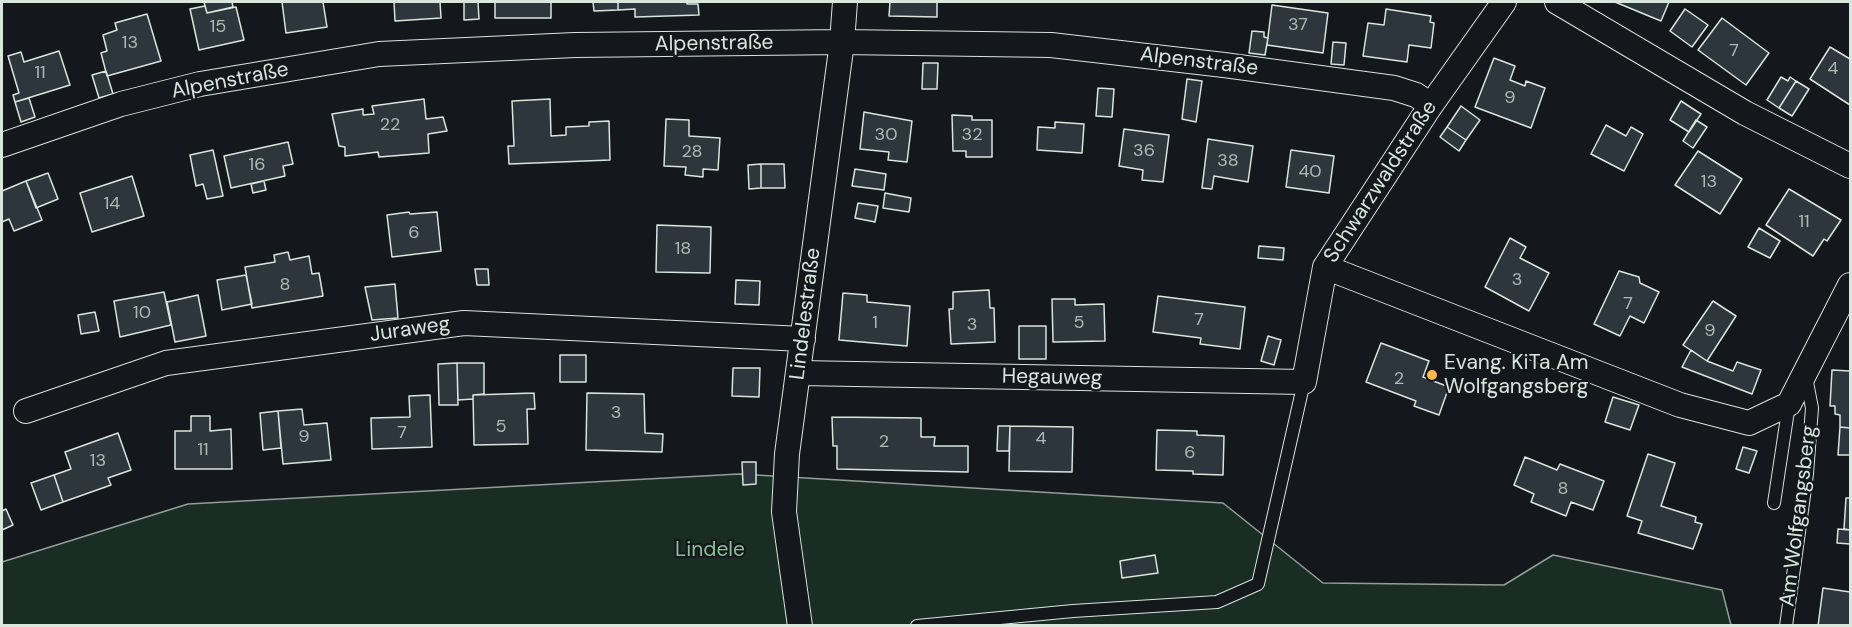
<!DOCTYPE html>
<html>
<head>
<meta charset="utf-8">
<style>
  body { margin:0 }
  #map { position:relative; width:1852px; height:627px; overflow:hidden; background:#14181c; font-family:"DM Sans",sans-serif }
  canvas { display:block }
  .frame { position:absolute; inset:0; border:3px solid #d8e6dc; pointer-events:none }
</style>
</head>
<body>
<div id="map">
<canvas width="1852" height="627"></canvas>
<div class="frame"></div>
</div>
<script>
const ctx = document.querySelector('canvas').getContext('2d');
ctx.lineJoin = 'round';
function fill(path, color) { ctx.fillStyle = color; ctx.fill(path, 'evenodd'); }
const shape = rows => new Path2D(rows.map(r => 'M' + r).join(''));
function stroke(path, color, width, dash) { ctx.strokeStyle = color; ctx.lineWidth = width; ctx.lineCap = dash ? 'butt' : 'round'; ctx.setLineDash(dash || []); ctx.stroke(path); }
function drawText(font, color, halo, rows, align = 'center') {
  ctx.font = font + ' "DM Sans",sans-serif'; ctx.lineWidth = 4.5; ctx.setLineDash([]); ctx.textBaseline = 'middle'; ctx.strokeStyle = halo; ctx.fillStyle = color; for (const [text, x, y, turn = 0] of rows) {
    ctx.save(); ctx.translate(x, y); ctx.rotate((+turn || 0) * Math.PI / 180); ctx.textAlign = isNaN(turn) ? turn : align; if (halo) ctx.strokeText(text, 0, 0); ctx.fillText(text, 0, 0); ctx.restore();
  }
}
const green = shape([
  [739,474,1223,503,1323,583,1504,585,1553,555,1722,590,1731,625,2,626,2,562,188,504,739,474]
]);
const building = shape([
  [204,2,232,2,233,7,207,13,204,2],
  [282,2,323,2,327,27,286,33,282,2],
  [394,2,440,2,441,18,395,21,394,2],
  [464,2,478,2,479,19,464,20,464,2],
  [495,2,551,2,551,18,495,18,495,2],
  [593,2,618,2,618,10,594,11,593,2],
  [618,2,687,2,687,4,698,4,699,15,635,17,635,9,618,10,618,2],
  [890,2,937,2,937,17,889,16,890,2],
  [1615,2,1669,2,1661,21,1615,2],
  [1272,5,1328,13,1323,53,1267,45,1272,5],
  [205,6,207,13,236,7,244,40,199,50,190,9,205,6],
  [1386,9,1431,16,1430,22,1434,23,1431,48,1409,45,1407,62,1363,56,1368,23,1384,25,1386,9],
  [1685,9,1708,25,1692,47,1670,31,1685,9],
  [147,14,161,61,107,76,101,53,107,51,103,35,117,30,115,23,147,14],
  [1722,18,1769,53,1746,85,1698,50,1722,18],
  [1252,31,1264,32,1264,37,1268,38,1265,55,1249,53,1252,31],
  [1333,42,1346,43,1344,65,1331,64,1333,42],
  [1830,47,1850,59,1850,105,1810,79,1830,47],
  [59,51,70,85,15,102,13,95,19,93,8,56,21,52,24,62,59,51],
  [1494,58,1515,66,1510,80,1525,86,1526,81,1545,88,1531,128,1475,107,1494,58],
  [923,63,938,63,937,89,922,89,923,63],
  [106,71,113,94,99,98,92,75,106,71],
  [1781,77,1788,81,1790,77,1796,81,1779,108,1767,100,1781,77],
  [1187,79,1202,81,1196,122,1182,119,1187,79],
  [1796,81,1809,89,1792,116,1779,108,1796,81],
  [1098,88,1114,89,1112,117,1096,116,1098,88],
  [29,98,35,117,21,122,15,102,29,98],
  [424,99,426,119,443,117,447,131,428,134,429,153,379,157,378,152,345,156,345,147,339,146,332,114,363,109,363,115,374,114,372,106,424,99],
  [550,99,551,136,566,135,566,127,589,126,589,122,609,121,610,160,509,164,508,146,514,146,512,101,550,99],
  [1681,101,1701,114,1689,132,1670,120,1681,101],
  [1461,106,1480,120,1466,140,1447,127,1461,106],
  [864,112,912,121,907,162,888,160,889,152,860,149,864,112],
  [952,115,972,116,972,120,992,120,992,157,966,157,966,151,953,151,952,115],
  [666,119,689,120,689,136,720,138,718,170,703,169,703,177,685,175,686,167,664,166,666,119],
  [1696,120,1707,127,1693,148,1683,141,1696,120],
  [1055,122,1084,124,1082,153,1037,150,1038,127,1055,128,1055,122],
  [1606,125,1626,136,1631,127,1643,134,1624,171,1591,154,1606,125],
  [1447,127,1466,140,1459,151,1440,137,1447,127],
  [1124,129,1169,135,1163,182,1142,180,1143,170,1119,166,1124,129],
  [1208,139,1253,146,1248,182,1214,176,1212,189,1202,188,1208,139],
  [288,142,293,164,283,166,285,176,231,188,224,156,288,142],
  [213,150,223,196,207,199,203,184,196,186,190,155,213,150],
  [1291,150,1334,156,1329,193,1286,187,1291,150],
  [1698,151,1742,179,1720,214,1675,185,1698,151],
  [761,164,784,164,785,188,761,188,761,164],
  [761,164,761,188,749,189,748,165,761,164],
  [855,169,886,174,884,190,852,186,855,169],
  [48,173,58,199,36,208,26,181,48,173],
  [132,176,144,216,92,232,80,193,132,176],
  [26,181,42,220,14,231,9,219,2,222,2,191,26,181],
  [264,181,266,190,253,193,251,184,264,181],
  [1789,189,1841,220,1827,241,1824,239,1813,256,1766,225,1789,189],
  [885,193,911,198,909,212,883,208,885,193],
  [858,203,878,206,875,222,855,218,858,203],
  [409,212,410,214,437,212,441,251,392,257,387,215,409,212],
  [657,225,711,227,710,273,656,272,657,225],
  [1759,228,1780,241,1770,258,1748,247,1759,228],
  [1510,238,1526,247,1520,258,1549,273,1529,311,1485,287,1510,238],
  [1259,246,1284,248,1283,260,1258,258,1259,246],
  [288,252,290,260,309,256,312,274,319,273,323,296,252,308,245,267,275,262,274,255,288,252],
  [475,269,488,269,489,285,477,285,475,269],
  [1619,271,1639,277,1640,283,1659,292,1644,323,1630,316,1620,336,1594,324,1619,271],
  [246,275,252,304,222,310,217,280,246,275],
  [736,280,760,281,759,305,735,304,736,280],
  [395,284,398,318,372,320,365,287,395,284],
  [989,290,990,308,994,308,995,342,951,344,949,309,953,309,953,292,989,290],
  [164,292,171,325,120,337,114,301,164,292],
  [843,293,867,295,867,302,910,306,907,346,839,340,843,293],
  [198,295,206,336,175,342,167,302,198,295],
  [1158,296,1245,307,1240,349,1200,344,1201,338,1153,332,1158,296],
  [1052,299,1075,299,1075,305,1104,304,1105,341,1053,342,1052,299],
  [1713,301,1736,316,1707,361,1683,345,1713,301],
  [95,312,99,331,81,334,78,315,95,312],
  [1019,326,1046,326,1046,359,1019,359,1019,326],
  [1268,336,1281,340,1274,365,1261,361,1268,336],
  [1381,343,1429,361,1423,377,1449,387,1439,415,1414,406,1416,401,1366,382,1381,343],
  [1691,350,1707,361,1733,371,1737,362,1761,370,1752,394,1682,367,1691,350],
  [560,355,586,355,586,382,560,382,560,355],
  [457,363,484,363,484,394,473,395,473,399,458,400,457,363],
  [457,363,458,405,439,405,438,364,457,363],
  [733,368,760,368,759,397,732,396,733,368],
  [1832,370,1850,371,1850,428,1840,427,1840,415,1835,414,1835,406,1830,406,1832,370],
  [534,393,535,409,527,409,528,444,474,445,473,395,534,393],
  [587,393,644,394,645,433,663,434,662,452,586,450,587,393],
  [430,395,432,447,372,449,371,418,410,417,409,396,430,395],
  [1613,397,1639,405,1630,430,1605,422,1613,397],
  [302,409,304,425,327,423,331,460,283,464,278,411,302,409],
  [278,411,281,448,263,450,260,413,278,411],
  [191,416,210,416,210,431,231,429,232,469,175,469,175,431,191,431,191,416],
  [832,417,921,418,921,437,935,437,934,446,968,446,968,472,837,469,837,446,833,446,832,417],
  [998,426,1010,426,1009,451,997,451,998,426],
  [1010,426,1073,427,1072,472,1009,471,1010,426],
  [1840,427,1850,428,1850,455,1838,455,1840,427],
  [1157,430,1197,431,1197,435,1224,436,1223,475,1193,474,1193,471,1156,470,1157,430],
  [118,433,131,470,108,478,111,485,63,502,54,475,71,469,65,452,118,433],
  [1743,447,1757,451,1749,473,1736,469,1743,447],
  [1648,454,1675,463,1661,506,1696,517,1695,522,1702,524,1693,549,1638,533,1642,521,1627,516,1648,454],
  [1525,457,1557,470,1560,464,1604,481,1593,510,1571,502,1566,516,1531,502,1534,494,1514,485,1525,457],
  [742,462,756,462,756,484,743,485,742,462],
  [54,475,63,502,41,510,31,483,54,475],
  [1846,498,1850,498,1850,530,1844,529,1846,498],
  [6,509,13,525,2,530,2,511,6,509],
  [1838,529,1850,530,1850,544,1837,543,1838,529],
  [1155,555,1158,573,1122,578,1120,561,1155,555],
  [1823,588,1850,592,1850,625,1818,626,1823,588]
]);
const lane = shape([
  [1774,503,1789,404],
  [917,626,1073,611,1217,602,1258,584,1304,382],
  [1786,626,1807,474,1812,408,1806,377]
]);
const street = shape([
  [1557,2,1745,113,1850,166],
  [2,145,121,104,200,84,379,54,575,45,842,42,1051,45,1224,65,1394,88,1416,95,1431,105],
  [1325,267,1680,405,1749,423,1789,404,1850,285],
  [799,373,1304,382,1325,267,1431,105,1504,2],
  [26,411,166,363,464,323,803,339],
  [800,626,784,512,787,454,842,42,845,2]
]);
const markers = [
  [1432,375,6,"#ffb74d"]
];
const numberNames = [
  ["37",1298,25],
  ["15",218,27],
  ["13",130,43],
  ["7",1734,51],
  ["4",1833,69],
  ["11",40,73],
  ["9",1510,98],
  ["22",390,125],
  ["30",886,135],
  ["32",972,135],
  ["36",1144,151],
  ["28",692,152],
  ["38",1228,161],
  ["16",257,165],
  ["40",1310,172],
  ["13",1709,182],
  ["14",112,204],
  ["11",1804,222],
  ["6",414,233],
  ["18",683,249],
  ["3",1517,280],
  ["8",285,285],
  ["7",1628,304],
  ["10",142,313],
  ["7",1199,320],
  ["1",875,323],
  ["5",1079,323],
  ["3",972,325],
  ["9",1710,331],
  ["2",1399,379],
  ["3",616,413],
  ["5",501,427],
  ["7",402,433],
  ["9",304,437],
  ["4",1041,439],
  ["2",884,442],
  ["11",203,450],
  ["6",1190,453],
  ["13",98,461],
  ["8",1563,489]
];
const streetNames = [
  ["Alpenstraße",714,44,-1],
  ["Alpenstraße",1199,62,7],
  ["Alpenstraße",230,81,-11],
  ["Schwarzwaldstraße",1381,182,-57],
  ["Lindelestraße",806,314,-83],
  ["Juraweg",410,330,-8],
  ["Hegauweg",1052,378,1],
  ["Am Wolfgangsberg",1799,516,-83]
];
const poiNames = [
  ["Evang. KiTa Am",1444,363],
  ["Wolfgangsberg",1444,387]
];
const parkNames = [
  ["Lindele",710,550]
];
fill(green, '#1a2d24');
stroke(green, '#939e99', 1.5);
fill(building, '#2c363c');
stroke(building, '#d8e6dc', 1.5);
stroke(lane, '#d8e6dc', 14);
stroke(street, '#d8e6dc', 26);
stroke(lane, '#14181c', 12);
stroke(street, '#14181c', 24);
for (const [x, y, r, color] of markers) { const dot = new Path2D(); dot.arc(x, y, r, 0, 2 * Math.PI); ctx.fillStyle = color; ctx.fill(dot); stroke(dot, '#14181c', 2); }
drawText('18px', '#adbab4', null, numberNames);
drawText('21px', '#d8e6dc', '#14181c', streetNames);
drawText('21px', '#d8e6dc', '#14181c', poiNames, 'left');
drawText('21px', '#8ac095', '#14181c', parkNames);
</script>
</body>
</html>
